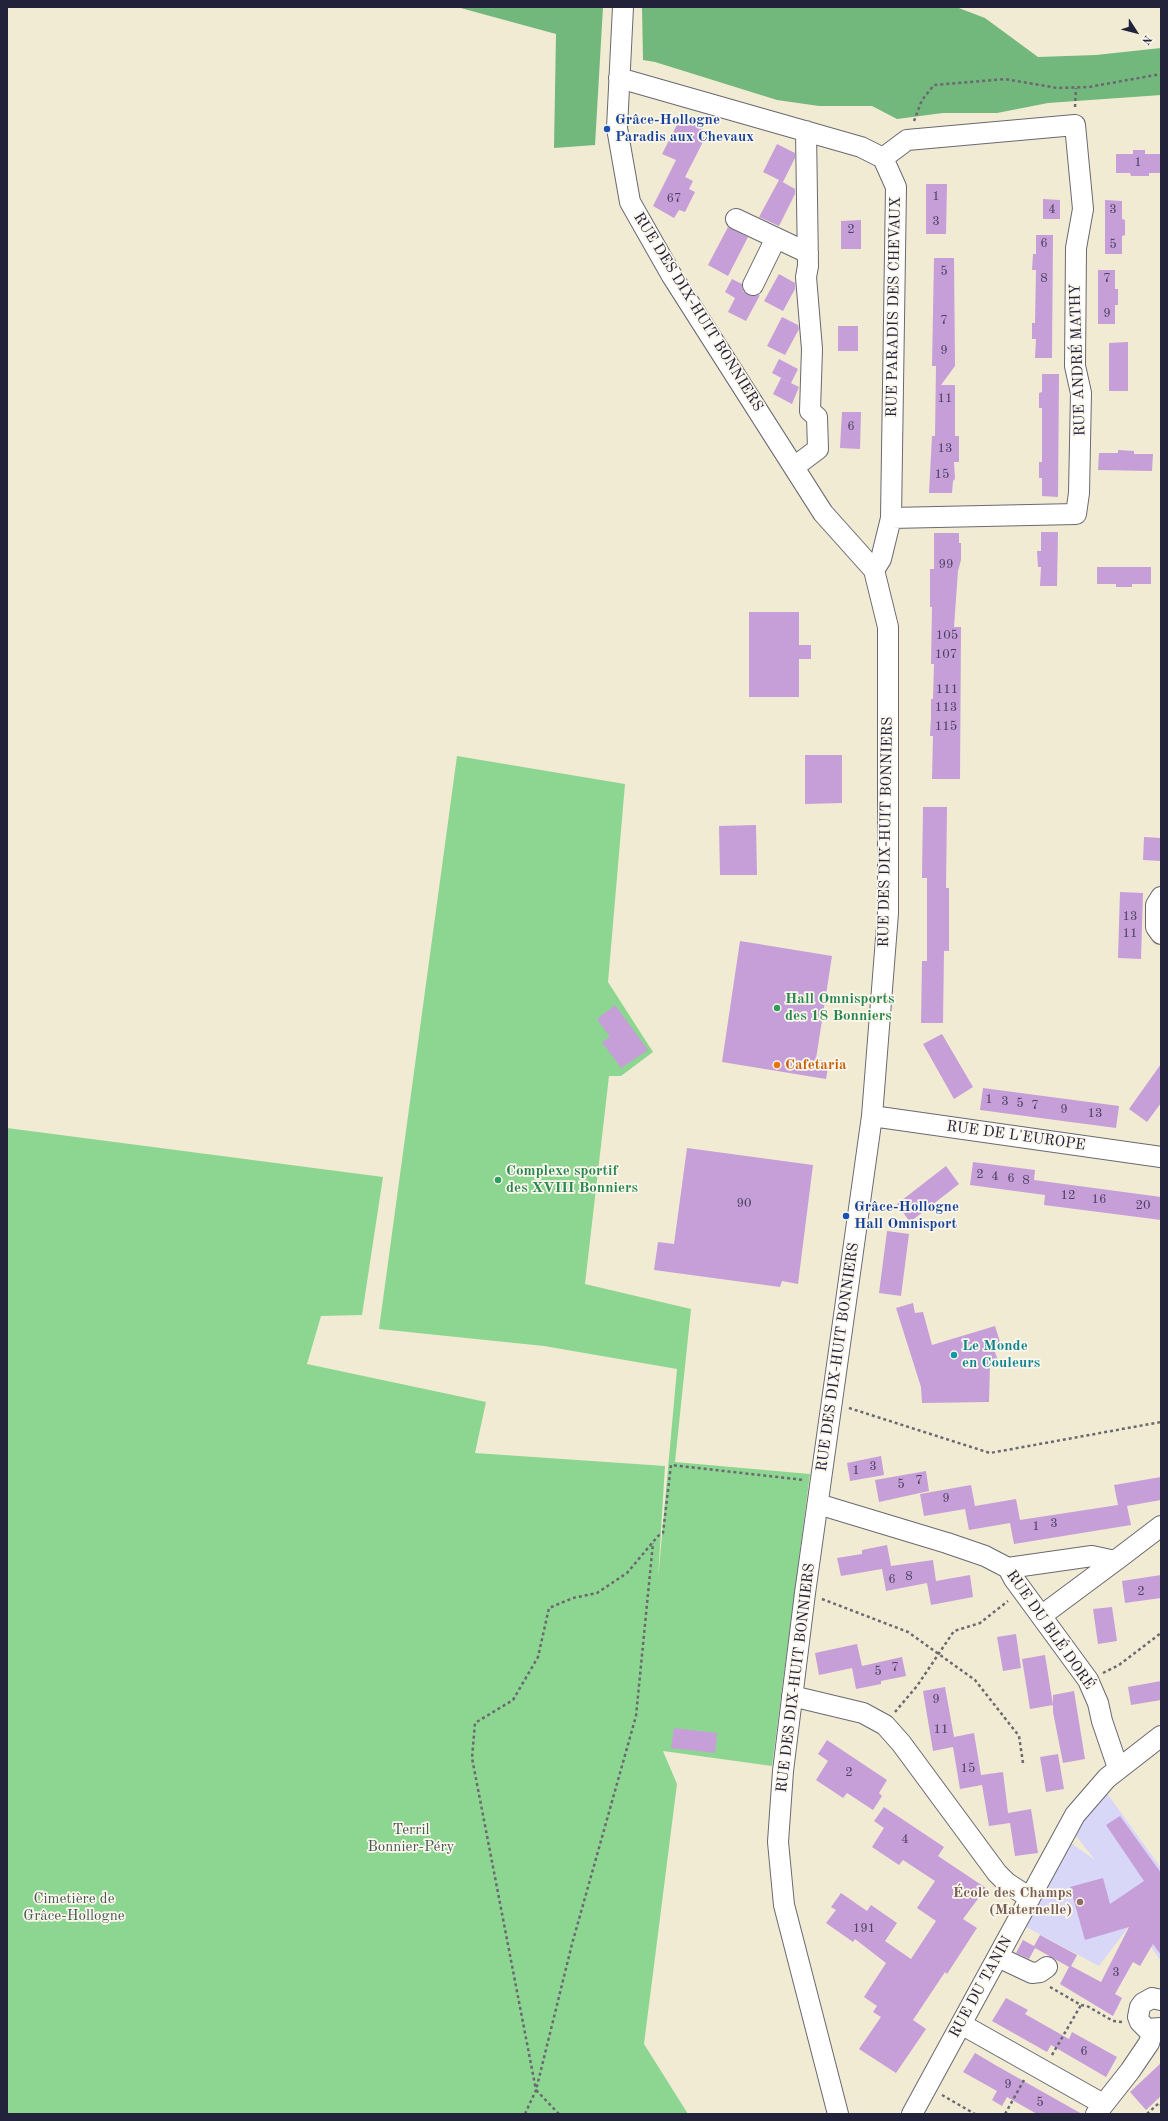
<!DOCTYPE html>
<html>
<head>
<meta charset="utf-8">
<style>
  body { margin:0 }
  #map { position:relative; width:1168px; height:2121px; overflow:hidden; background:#f1ebd4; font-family:"Old Standard TT",serif }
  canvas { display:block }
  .frame { position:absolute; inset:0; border:8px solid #22223b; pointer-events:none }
  .north { position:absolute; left:1116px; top:12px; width:40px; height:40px; -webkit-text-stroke:3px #fbf7ec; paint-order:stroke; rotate:126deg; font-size:11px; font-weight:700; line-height:16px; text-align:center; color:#22223b }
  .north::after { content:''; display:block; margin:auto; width:14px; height:18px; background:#22223b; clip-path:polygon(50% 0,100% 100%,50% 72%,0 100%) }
</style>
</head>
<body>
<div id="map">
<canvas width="1168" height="2121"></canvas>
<div class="frame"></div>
<div class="north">N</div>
</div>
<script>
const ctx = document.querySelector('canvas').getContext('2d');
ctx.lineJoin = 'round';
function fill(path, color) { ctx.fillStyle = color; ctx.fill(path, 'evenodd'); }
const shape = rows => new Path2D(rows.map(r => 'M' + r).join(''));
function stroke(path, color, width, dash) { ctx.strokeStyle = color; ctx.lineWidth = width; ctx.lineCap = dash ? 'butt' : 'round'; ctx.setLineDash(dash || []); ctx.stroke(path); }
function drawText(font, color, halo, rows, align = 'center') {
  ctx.font = font + ' "Old Standard TT",serif'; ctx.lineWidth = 3.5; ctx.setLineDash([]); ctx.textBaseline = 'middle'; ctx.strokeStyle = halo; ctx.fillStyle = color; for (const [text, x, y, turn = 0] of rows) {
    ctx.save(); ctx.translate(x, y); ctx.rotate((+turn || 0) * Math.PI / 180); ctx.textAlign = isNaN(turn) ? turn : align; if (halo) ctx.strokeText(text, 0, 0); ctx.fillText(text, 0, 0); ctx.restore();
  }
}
const built = shape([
  [1106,1792,1161,1868,1161,1961,1133,1921,1099,1966,1026,1927,1071,1843,1095,1860,1073,1832]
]);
const green = shape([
  [457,756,625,784,608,982,653,1052,621,1076,609,1076,585,1284,691,1309,675,1462,810,1474,772,1766,663,1751,677,1784,644,2044,688,2114,7,2114,7,1128,383,1177,362,1315,321,1316,307,1364,486,1402,475,1453,665,1466,658,1579,677,1369,544,1346,379,1329]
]);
const forest = shape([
  [457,7,603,7,595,145,554,148,556,34],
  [642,7,956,7,985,18,1038,57,1096,55,1161,48,1161,95,1048,103,997,113,943,113,897,119,872,106,819,106,777,100,655,62,643,60]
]);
const building = shape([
  [681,117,703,128,699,135,705,138,685,177,693,181,689,189,695,192,685,212,679,210,674,218,653,206,676,160,662,154],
  [777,144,795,153,795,158,783,182,779,180,795,189,795,194,779,226,759,217,779,180,763,172],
  [1133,150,1145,150,1145,154,1161,154,1161,173,1149,173,1149,176,1131,176,1130,173,1116,173,1116,154,1133,154],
  [926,184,947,184,946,234,926,234],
  [1043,199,1060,200,1060,219,1043,219],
  [1105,200,1122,201,1122,219,1125,220,1125,235,1122,236,1122,254,1105,254],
  [861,220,861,249,841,249,841,221],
  [728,227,748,237,728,276,708,265],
  [1036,235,1053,235,1052,358,1035,358,1036,339,1032,339,1032,323,1035,323,1036,270,1032,270,1033,254,1036,254],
  [934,258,954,258,955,366,941,385,955,385,955,436,959,436,959,462,954,462,955,479,953,481,952,493,929,493,932,436,935,436,936,366,932,366],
  [1098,270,1115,270,1115,289,1118,289,1118,305,1115,305,1115,324,1098,324],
  [779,274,795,283,795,289,783,311,764,301],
  [732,279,742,284,743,291,748,295,753,296,760,295,746,321,728,312,735,298,725,292],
  [782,317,798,325,799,329,785,355,767,346],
  [838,326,858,326,858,351,838,351],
  [1128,342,1128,391,1109,391,1109,343],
  [779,359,798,369,791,383,772,373],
  [1042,374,1059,374,1058,497,1042,496,1042,478,1039,478,1039,462,1042,462,1042,408,1039,408,1039,393,1042,392],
  [781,378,799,387,792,404,773,394],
  [842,412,861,412,860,449,840,448],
  [1118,450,1134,451,1134,454,1153,454,1152,471,1098,470,1099,453,1118,453],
  [1041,532,1058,532,1057,586,1040,586,1041,567,1038,567,1037,551,1041,551],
  [934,533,959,533,959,543,961,543,961,560,958,571,954,627,961,627,960,779,932,779,933,736,930,736,931,717,931,699,933,699,934,664,931,664,932,607,930,607,930,569,934,569],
  [1097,567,1151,567,1151,584,1132,584,1132,587,1116,587,1116,584,1097,584],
  [749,612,799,612,799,645,811,645,811,659,799,659,799,697,749,697],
  [805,755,842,755,842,803,805,804],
  [923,807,947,807,946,888,949,888,949,951,944,951,943,1023,921,1023,922,961,927,961,927,878,922,878],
  [756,825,757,875,720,875,719,826],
  [1144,837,1161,838,1161,861,1143,860],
  [1120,892,1143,893,1141,959,1118,958],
  [740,941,832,956,816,1059,829,1062,826,1079,722,1062],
  [615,1005,648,1050,621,1068,602,1042,610,1037,597,1019],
  [942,1034,973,1087,954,1099,923,1044],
  [1161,1064,1161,1103,1147,1122,1129,1109],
  [983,1088,1119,1106,1116,1128,980,1110],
  [687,1148,813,1165,798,1284,782,1281,780,1287,654,1270,658,1242,674,1244],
  [973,1162,1035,1170,1034,1180,1161,1197,1161,1220,1044,1205,1045,1195,970,1185],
  [946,1166,959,1184,910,1222,897,1204],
  [887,1231,909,1234,901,1296,879,1293],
  [913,1303,915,1313,923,1312,932,1345,995,1326,1001,1345,994,1349,998,1361,990,1364,989,1402,922,1403,921,1387,896,1308],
  [881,1456,884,1475,850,1481,847,1463],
  [926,1471,929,1491,879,1502,875,1480],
  [1161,1477,1161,1500,1127,1506,1131,1525,1014,1544,1010,1523,969,1530,965,1509,924,1516,920,1494,971,1485,975,1506,1016,1499,1020,1520,1118,1505,1114,1485],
  [887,1545,891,1566,933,1560,936,1581,970,1575,973,1597,931,1605,927,1583,886,1591,882,1569,841,1576,837,1558,862,1554,862,1550],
  [1161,1575,1161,1598,1125,1603,1122,1581],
  [1112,1607,1117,1641,1098,1644,1093,1609],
  [1016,1634,1021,1668,1003,1671,997,1637],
  [857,1644,862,1666,902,1657,906,1676,881,1681,881,1684,856,1689,852,1668,819,1675,815,1653],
  [1045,1655,1053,1705,1030,1709,1022,1659],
  [1161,1681,1161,1700,1131,1705,1128,1687],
  [945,1687,954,1737,974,1733,981,1775,1003,1772,1008,1813,1031,1809,1038,1853,1015,1856,1010,1823,989,1826,982,1785,960,1789,953,1747,933,1751,923,1691],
  [1074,1691,1085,1759,1063,1763,1053,1712,1053,1695],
  [674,1728,717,1733,715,1753,671,1748],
  [827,1740,887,1780,879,1793,882,1796,873,1810,847,1793,843,1798,816,1780,828,1761,818,1754],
  [1058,1754,1064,1789,1046,1792,1040,1757],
  [884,1807,944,1847,938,1856,986,1888,963,1919,977,1928,947,1974,945,1972,913,2020,926,2029,896,2073,859,2049,881,2017,873,2012,877,2006,864,1997,886,1963,855,1939,853,1942,826,1923,836,1910,831,1907,841,1893,867,1911,871,1905,897,1923,885,1941,911,1959,936,1921,917,1908,935,1881,903,1860,899,1865,872,1847,884,1828,874,1821],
  [1120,1816,1161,1873,1161,1955,1153,1944,1140,1966,1133,1962,1115,1994,1122,1998,1113,2016,1060,1984,1069,1967,1035,1948,1029,1959,1016,1953,1023,1940,1034,1946,1040,1935,1077,1955,1071,1966,1101,1982,1129,1927,1085,1940,1070,1887,1103,1878,1110,1904,1144,1881,1106,1825],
  [1006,1998,1028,2010,1025,2014,1069,2039,1072,2032,1117,2057,1106,2077,1051,2045,1047,2052,992,2021],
  [975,2053,997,2066,1082,2114,1037,2114,1007,2097,1002,2106,992,2100,997,2091,963,2072],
  [1161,2063,1161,2096,1146,2110,1130,2092]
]);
const path = shape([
  [1075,107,1076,88],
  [914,121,922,100,934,85,1005,79,1057,88,1089,87,1161,74],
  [849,1408,990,1453,1161,1422],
  [822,1599,908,1632,975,1680,1019,1736,1023,1763],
  [1103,1673,1119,1665,1161,1633],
  [895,1712,917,1686,954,1631,980,1623,1008,1601],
  [1050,1987,1081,2005,1087,2006,1113,2021,1122,2022],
  [1052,2055,1081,2005],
  [942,2095,975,2114],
  [525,2114,536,2090,472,1758,475,1723,513,1700,538,1657,549,1608,573,1598,597,1593,627,1573,658,1536,663,1533,671,1465,804,1480],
  [559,2114,536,2090,572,1944,636,1716,653,1543],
  [1005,2114,1024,2080],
  [1147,2114,1159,2103,1161,2105]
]);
const minor = shape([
  [623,7,617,128,630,202,672,276,823,513,874,570,888,627,888,913,872,1116,805,1593,783,1771,778,1842,784,1905,838,2114],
  [619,78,861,147,883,158,896,187,891,518,881,559,874,570],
  [883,158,907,140,1075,125,1083,209,1076,248,1075,366,1081,393,1079,493,1076,514,891,518],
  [736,219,808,253],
  [753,285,776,238],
  [794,467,818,449,817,417,810,411,812,349,806,277,808,266,806,131],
  [1161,897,1156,905,1156,927,1161,934],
  [872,1116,1161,1157],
  [818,1504,947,1543,985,1556,1008,1568,1014,1579,1088,1680,1098,1703,1102,1721,1118,1768],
  [1008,1568,1092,1556,1115,1561,1161,1526],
  [1041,1616,1115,1561],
  [792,1696,863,1713,885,1725,901,1743,997,1873,1007,1883,1030,1898],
  [998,1957,1032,1973,1040,1972,1047,1967],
  [1161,2000,1152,1998,1143,2003,1140,2007,1138,2017,1140,2022,1147,2029,1161,2028],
  [961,2024,1103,2104],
  [912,2114,1075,1815,1107,1778,1161,1736],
  [1096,2114,1130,2071,1149,2043,1153,2030]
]);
const markers = [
  [607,129,4,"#1a4fb4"],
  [777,1008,4,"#2e9e5b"],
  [777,1065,4,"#e8710a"],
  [498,1180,4,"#2e9e5b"],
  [846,1216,4,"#1a4fb4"],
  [954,1355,4,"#0f9aa8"],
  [1080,1902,4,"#8d6e63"]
];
const numberNames = [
  ["1",1138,163],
  ["1",936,197],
  ["67",674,199],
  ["4",1052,210],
  ["3",1113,210],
  ["3",936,222],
  ["2",851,230],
  ["6",1044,244],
  ["5",1113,245],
  ["5",944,272],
  ["8",1044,279],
  ["7",1107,279],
  ["9",1107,314],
  ["7",944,321],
  ["9",944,351],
  ["11",945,399],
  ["6",851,427],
  ["13",945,449],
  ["15",942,475],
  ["99",946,565],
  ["105",947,636],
  ["107",946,655],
  ["111",947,690],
  ["113",946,708],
  ["115",946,727],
  ["13",1130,917],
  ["11",1130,934],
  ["1",989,1100],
  ["3",1005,1102],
  ["5",1020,1104],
  ["7",1035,1106],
  ["9",1064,1110],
  ["13",1095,1114],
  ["2",980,1175],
  ["4",995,1177],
  ["6",1011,1179],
  ["8",1026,1181],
  ["12",1068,1196],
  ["16",1099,1200],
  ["90",744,1204],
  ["20",1143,1206],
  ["3",873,1467],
  ["1",856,1471],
  ["7",919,1481],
  ["5",901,1485],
  ["9",946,1499],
  ["3",1054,1524],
  ["1",1036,1527],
  ["8",909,1577],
  ["6",892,1580],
  ["2",1141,1592],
  ["7",895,1668],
  ["5",878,1672],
  ["9",936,1700],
  ["11",941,1730],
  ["15",968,1769],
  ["2",849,1773],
  ["4",905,1840],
  ["191",864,1929],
  ["3",1116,1973],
  ["6",1084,2052],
  ["9",1008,2085],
  ["5",1040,2103]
];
const transitNames = [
  ["Grâce-Hollogne",615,120],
  ["Paradis aux Chevaux",615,137],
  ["Grâce-Hollogne",854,1207],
  ["Hall Omnisport",854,1224]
];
const streetNames = [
  ["RUE PARADIS DES CHEVAUX",894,307,-89],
  ["RUE DES DIX-HUIT BONNIERS",698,312,58],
  ["RUE ANDRÉ MATHY",1078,360,-92],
  ["RUE DES DIX-HUIT BONNIERS",886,832,-89],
  ["RUE DE L'EUROPE",1016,1136,8],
  ["RUE DES DIX-HUIT BONNIERS",838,1357,-82],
  ["RUE DU BLÉ DORÉ",1050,1630,55],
  ["RUE DES DIX-HUIT BONNIERS",796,1678,-83],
  ["RUE DU TANIN",981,1987,-61]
];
const leisureNames = [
  ["Hall Omnisports",785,999],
  ["des 18 Bonniers",785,1016],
  ["Complexe sportif",506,1171],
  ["des XVIII Bonniers",506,1188]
];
const foodNames = [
  ["Cafetaria",785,1065]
];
const cultureNames = [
  ["Le Monde",962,1346],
  ["en Couleurs",962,1363]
];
const parkNames = [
  ["Terril",411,1830],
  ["Bonnier-Péry",411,1847],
  ["Cimetière de",74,1899],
  ["Grâce-Hollogne",74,1916]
];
const educationNames = [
  ["École des Champs",1072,1893],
  ["(Maternelle)",1072,1910]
];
fill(built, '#d8d7f8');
fill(green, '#8dd691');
fill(forest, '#72b77b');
fill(building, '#c69ed8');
stroke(minor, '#6a6871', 22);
stroke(path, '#6a6871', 2.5, [3, 3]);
stroke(minor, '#fff', 20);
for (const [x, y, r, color] of markers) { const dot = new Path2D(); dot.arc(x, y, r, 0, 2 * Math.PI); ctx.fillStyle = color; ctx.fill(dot); stroke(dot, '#fbf7ec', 1.5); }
drawText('13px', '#4b4162', null, numberNames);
drawText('bold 15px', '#164399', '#fbf7ec', transitNames, 'left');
drawText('15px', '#22223b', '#fbf7ec', streetNames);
drawText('bold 15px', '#27864d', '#fbf7ec', leisureNames, 'left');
drawText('bold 15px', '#c56008', '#fbf7ec', foodNames, 'left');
drawText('bold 15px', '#0d838f', '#fbf7ec', cultureNames, 'left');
drawText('15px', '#425855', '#fbf7ec', parkNames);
drawText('bold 15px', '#785e54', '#fbf7ec', educationNames, 'right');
</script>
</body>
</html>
